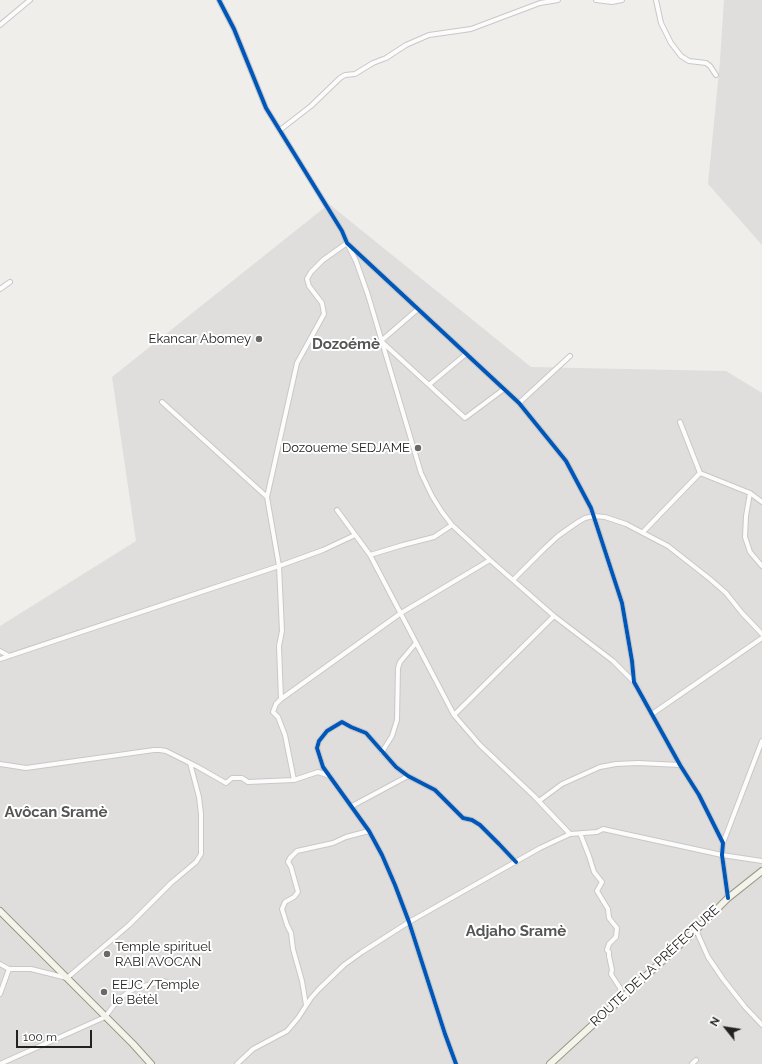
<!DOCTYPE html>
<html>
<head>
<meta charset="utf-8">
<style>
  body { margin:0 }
  #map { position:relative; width:762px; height:1064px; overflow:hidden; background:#f0eeeb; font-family:Raleway,sans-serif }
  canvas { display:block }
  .north { position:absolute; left:706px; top:1008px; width:40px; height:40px; -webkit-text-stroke:3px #fff; paint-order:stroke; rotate:300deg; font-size:11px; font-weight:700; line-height:16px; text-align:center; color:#222 }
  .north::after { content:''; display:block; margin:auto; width:14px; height:18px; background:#222; clip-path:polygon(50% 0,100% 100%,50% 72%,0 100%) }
  .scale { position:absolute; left:16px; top:1030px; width:76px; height:18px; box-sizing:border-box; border:2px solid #222; border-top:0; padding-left:5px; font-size:12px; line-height:14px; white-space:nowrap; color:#222; -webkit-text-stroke:3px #fff; paint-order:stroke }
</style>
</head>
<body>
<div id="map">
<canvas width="762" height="1064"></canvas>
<div class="north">N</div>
<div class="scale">100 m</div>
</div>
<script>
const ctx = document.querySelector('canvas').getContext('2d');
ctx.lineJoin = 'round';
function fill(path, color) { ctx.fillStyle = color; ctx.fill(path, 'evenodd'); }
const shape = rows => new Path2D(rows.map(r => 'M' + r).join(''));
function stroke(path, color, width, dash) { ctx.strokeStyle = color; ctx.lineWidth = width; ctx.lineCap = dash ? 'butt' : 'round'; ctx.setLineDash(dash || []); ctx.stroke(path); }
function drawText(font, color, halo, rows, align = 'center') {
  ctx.font = font + ' Raleway,sans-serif'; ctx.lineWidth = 4; ctx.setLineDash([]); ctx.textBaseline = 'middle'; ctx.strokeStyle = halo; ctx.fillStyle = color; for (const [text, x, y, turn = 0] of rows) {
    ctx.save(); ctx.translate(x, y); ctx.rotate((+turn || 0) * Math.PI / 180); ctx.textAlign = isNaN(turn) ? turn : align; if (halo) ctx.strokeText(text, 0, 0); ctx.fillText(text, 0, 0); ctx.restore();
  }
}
const residential = shape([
  [724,0,762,0,762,245,708,184,720,61],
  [329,204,531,367,726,371,762,393,762,1064,0,1064,0,626,136,541,112,377]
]);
const street = shape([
  [219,0,234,29,266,108,342,231,347,243,519,403,566,461,591,508,622,603,632,661,634,682,680,765,699,795,723,843,722,855,728,898],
  [596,0,612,2,622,0],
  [656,0,661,23,671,43,681,56,689,61,706,63,710,66,716,75],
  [0,25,30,0],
  [280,130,311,106,340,78,345,75,355,74,373,63,386,58,406,45,429,35,471,29,540,3,558,0],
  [0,289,10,282],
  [418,309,381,341,465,418,504,389],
  [430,384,466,354],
  [162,402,267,497],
  [519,403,570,356],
  [680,422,700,473,750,493,762,502],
  [750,493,746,516,745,537,750,552,762,566],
  [337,510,370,555,454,715,480,745,534,796,570,834],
  [643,532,700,473],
  [370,555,403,545,434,537,452,525],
  [513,580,544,549,558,536,578,522,585,518,594,516,605,517,626,524,668,546,710,579,726,593,742,613,762,634],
  [0,651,9,656],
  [0,659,279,566,323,550,355,535],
  [281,699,279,646,282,631,279,566,267,497,297,363,324,314,322,303,309,286,307,279,311,272,323,260,347,243,356,261,368,295,421,473,432,496,442,512,452,525,490,560,554,616,613,661,634,682],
  [652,714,762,638],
  [454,715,554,616],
  [382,752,392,736,397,720,398,668,400,662,416,643],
  [0,764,26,768,154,750,160,750,166,751,198,767,226,783,232,778,242,778,248,782,294,780,318,772,330,776],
  [294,780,285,735,278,717,273,712,276,704,281,699,401,613,490,560],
  [539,801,562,784,600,767,616,764,638,763,680,765],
  [352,806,408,776],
  [580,833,589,856,594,872,602,882,597,891,608,909,609,918,617,928,616,937,609,944,607,950,609,952,609,956,612,970,611,974,620,988,622,998],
  [723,843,762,741],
  [696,930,708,957,723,979,745,1007,762,1025],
  [0,964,9,969,31,969,67,978,129,925,171,883,196,862,201,854,201,814,199,797,190,763],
  [0,994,9,969],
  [306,1005,302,981,293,949,291,933,287,925,282,909,285,902,294,897,298,892,291,867,288,862,290,858,297,851,333,843,346,837,369,831],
  [0,1064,105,1017,118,1000,127,993,136,988,164,981,179,987],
  [237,1064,253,1049,287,1031,298,1018,311,998,319,989,344,965,362,952,409,922,540,848,570,834,597,832,603,829,722,855,762,861],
  [456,1064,445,1034,409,922,395,885,382,855,369,831,323,767,317,748,319,741,327,731,342,722,351,727,366,733,396,767,408,776,435,790,463,818,472,820,480,825,499,844,516,862],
  [692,1064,696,1060]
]);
const secondary = shape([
  [0,911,133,1044,151,1064],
  [550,1064,696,930,728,898,762,871]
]);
const cycleway = shape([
  [219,0,234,29,266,108,342,231,347,243,519,403,566,461,591,508,622,603,632,661,634,682,680,765,699,795,723,843,722,855,728,898],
  [456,1064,445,1034,409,922,395,885,382,855,369,831,323,767,317,748,319,741,327,731,342,722,351,727,366,733,396,767,408,776,435,790,463,818,472,820,480,825,499,844,516,862]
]);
const markers = [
  [259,339,4,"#6a6968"],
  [418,448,4,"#6a6968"],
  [107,954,4,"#6a6968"],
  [104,992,4,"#6a6968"]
];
const poiNames = [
  ["Ekancar Abomey",251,339],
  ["Dozoueme SEDJAME",410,448],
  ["Temple spirituel",115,947,"left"],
  ["RABI AVOCAN",115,962,"left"],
  ["EEJC /Temple",112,985,"left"],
  ["le Bétèl",112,1000,"left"]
];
const streetNames = [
  ["ROUTE DE LA PRÉFECTURE",655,966,-43]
];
const quarterNames = [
  ["Dozoémè",346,344],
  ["Avôcan Sramè",56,812],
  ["Adjaho Sramè",516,931]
];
fill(residential, '#dfdedc');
stroke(street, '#c9c8c7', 6);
stroke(secondary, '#999a82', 8);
stroke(street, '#fdfcfc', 4);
stroke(secondary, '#f4f4ed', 6);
stroke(cycleway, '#0057b8', 4);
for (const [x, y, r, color] of markers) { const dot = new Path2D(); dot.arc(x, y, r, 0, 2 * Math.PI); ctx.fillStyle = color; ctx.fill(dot); stroke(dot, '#fff', 1.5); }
drawText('13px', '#222', '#fff', poiNames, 'right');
drawText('13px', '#222', '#fff', streetNames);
drawText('bold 15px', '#555', '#fff', quarterNames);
</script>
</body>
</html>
